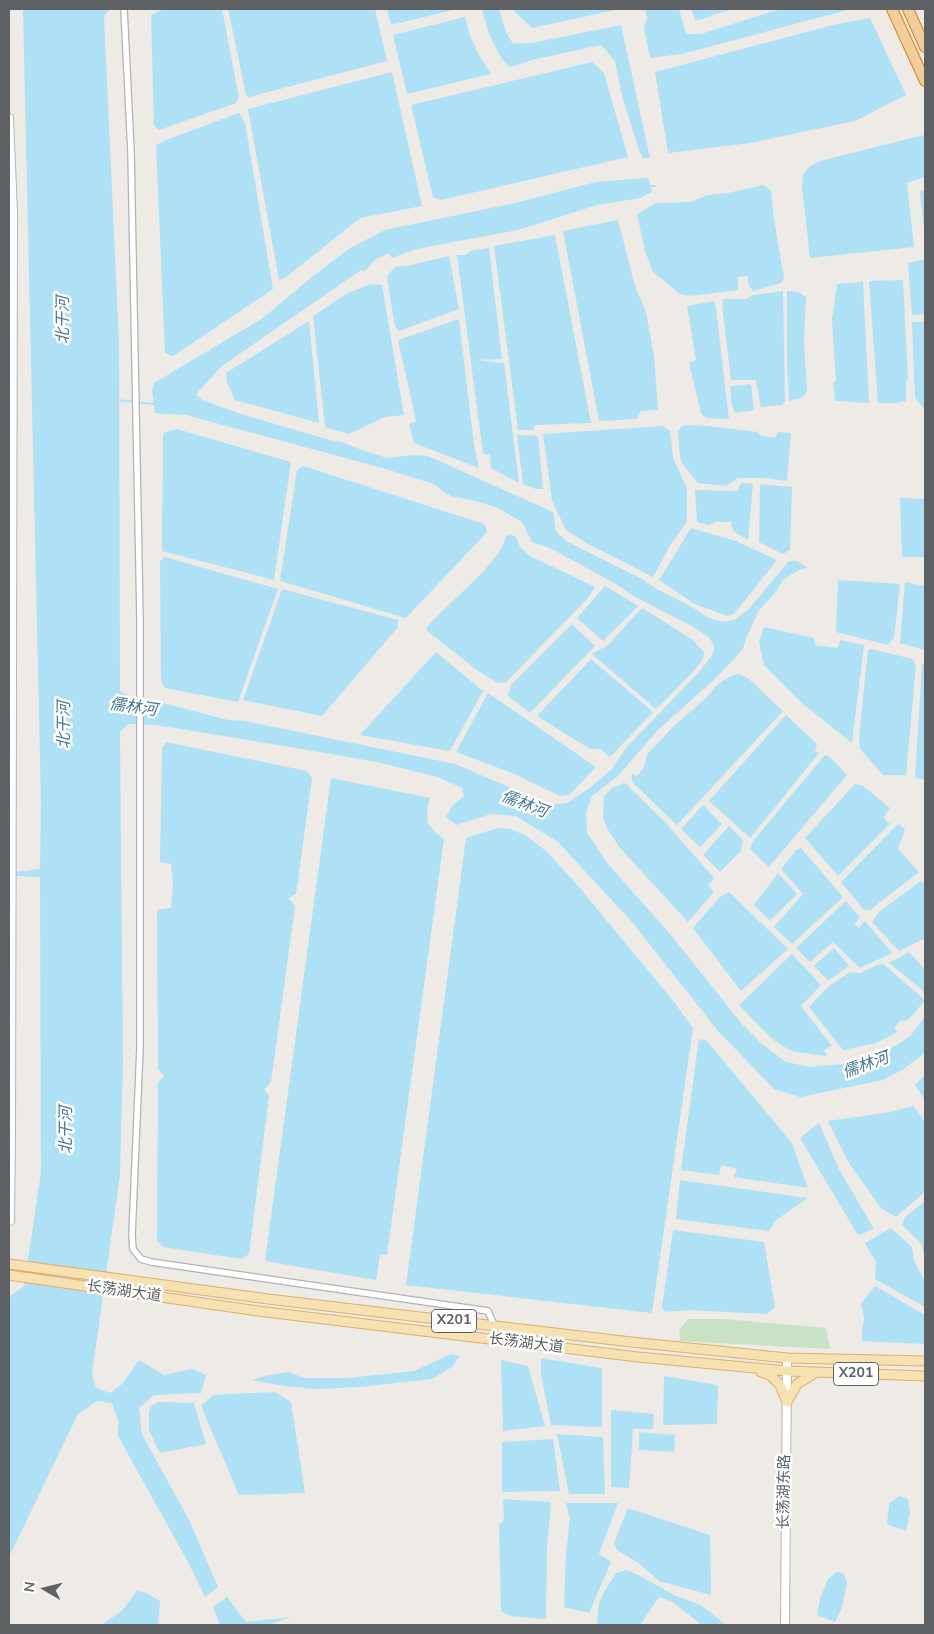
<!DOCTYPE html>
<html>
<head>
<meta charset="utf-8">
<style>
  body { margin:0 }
  #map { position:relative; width:934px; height:1634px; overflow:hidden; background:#eeeae5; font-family:"Nunito Sans",sans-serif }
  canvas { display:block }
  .frame { position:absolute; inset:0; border:10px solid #5d6164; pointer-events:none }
  .north { position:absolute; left:20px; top:1564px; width:50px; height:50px; -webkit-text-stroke:4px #fff; paint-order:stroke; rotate:278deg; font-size:14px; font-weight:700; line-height:20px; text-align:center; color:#5d6164 }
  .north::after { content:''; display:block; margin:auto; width:18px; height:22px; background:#5d6164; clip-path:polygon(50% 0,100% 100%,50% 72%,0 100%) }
</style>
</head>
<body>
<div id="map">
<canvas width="934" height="1634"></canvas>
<div class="frame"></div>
<div class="north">N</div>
</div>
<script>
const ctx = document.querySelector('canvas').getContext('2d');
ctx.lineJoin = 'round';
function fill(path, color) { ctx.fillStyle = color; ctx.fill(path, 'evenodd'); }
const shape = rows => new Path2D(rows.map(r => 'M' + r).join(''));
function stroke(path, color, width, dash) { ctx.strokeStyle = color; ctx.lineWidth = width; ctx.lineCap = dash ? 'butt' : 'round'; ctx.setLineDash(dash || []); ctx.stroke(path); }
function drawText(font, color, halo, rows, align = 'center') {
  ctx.font = font + ' "Nunito Sans","Noto Sans SC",sans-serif'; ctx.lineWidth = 5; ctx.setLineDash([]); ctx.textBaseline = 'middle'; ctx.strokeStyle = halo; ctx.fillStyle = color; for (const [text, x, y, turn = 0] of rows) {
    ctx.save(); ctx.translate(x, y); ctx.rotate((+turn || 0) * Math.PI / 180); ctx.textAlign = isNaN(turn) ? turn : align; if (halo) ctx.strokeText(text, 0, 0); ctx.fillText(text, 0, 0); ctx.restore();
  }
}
const green = shape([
  [688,1319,724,1319,826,1328,830,1349,680,1341,679,1330]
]);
const water = shape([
  [23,9,110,9,104,16,119,344,120,691,132,698,159,702,228,720,245,721,455,764,551,805,567,803,588,789,612,769,625,749,701,670,713,654,714,646,709,637,690,625,635,597,616,584,552,549,532,542,522,522,498,508,479,502,451,496,442,491,434,484,386,469,186,415,155,413,152,390,154,383,263,318,312,277,350,248,385,230,515,203,596,182,648,178,652,192,640,198,597,205,518,230,416,249,392,258,389,253,376,259,365,271,361,270,222,366,196,394,202,400,244,415,330,440,342,442,362,450,387,458,414,455,428,456,553,512,556,531,566,541,642,579,657,589,692,607,709,618,723,622,734,620,748,610,789,561,797,561,807,567,795,572,783,580,774,594,759,610,746,638,743,649,718,676,656,732,618,776,592,796,586,812,587,833,608,864,671,935,741,1023,762,1044,786,1062,810,1067,851,1063,876,1055,899,1044,912,1034,925,1016,925,1053,902,1070,883,1080,800,1097,774,1089,718,1031,632,922,558,842,516,816,491,814,456,825,446,817,452,806,464,796,462,788,438,777,377,762,254,741,155,725,129,724,120,732,123,1062,120,1175,92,1374,96,1388,110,1393,122,1384,139,1360,164,1375,193,1369,206,1375,201,1393,154,1395,139,1408,142,1434,189,1520,218,1587,205,1597,188,1562,118,1436,118,1420,112,1403,97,1401,78,1414,9,1557,9,1297,24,1286,41,1172,40,877,19,876,9,878,9,873,40,869,41,802],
  [163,9,222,9,239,97,236,103,159,130,154,126,151,15],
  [228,9,375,9,387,61,249,97,246,95],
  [387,9,457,9,391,25],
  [482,9,499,9,506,32,513,44,532,43,621,25,650,158,643,158,639,150,622,96,615,61,601,45,536,59,510,67,501,58,489,34],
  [512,9,620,9,532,28],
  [645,9,679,9,686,34,701,34,780,9,851,9,682,54,650,58,644,28,647,19],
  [691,9,732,9,696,21],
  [465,17,470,36,480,57,491,74,407,94,393,35],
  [870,18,906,95,855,121,750,143,668,153,655,72,833,25],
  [592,62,604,73,628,157,441,200,433,197,411,105],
  [392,72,422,206,360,218,285,278,279,280,248,109],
  [239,113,245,123,273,289,173,356,165,353,156,145,166,140],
  [924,135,925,138,925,177,907,183,914,247,810,258,802,187,803,175,809,167,820,161],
  [763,185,771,190,774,219,784,278,781,283,753,291,749,286,748,276,738,277,738,290,690,296,680,294,653,272,645,251,637,214,656,203,691,202,708,195,728,193],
  [925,190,925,238,920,192],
  [618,220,635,286,646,312,654,356,658,410,641,411,637,419,599,421,563,231],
  [555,235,591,423,535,425,533,430,518,430,494,246],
  [489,248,502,359,476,360,504,363,519,483,491,468,490,455,483,454,457,255,466,255,470,251],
  [449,256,459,309,399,331,395,327,387,277,390,272,396,267,407,266],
  [925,259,925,314,912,315,908,263],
  [903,280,908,379,906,381,906,401,896,403,878,403,869,281],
  [863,282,869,403,837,401,835,400,833,382,836,381,832,320,837,284],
  [371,284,382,285,404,415,385,417,349,434,325,427,313,316,346,294],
  [783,291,785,401,782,405,761,407,756,380,731,380,722,304,724,299,746,299,753,295],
  [787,291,798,292,806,297,804,341,807,391,803,397,789,401,787,362],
  [715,301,729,419,706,418,701,413,689,363,696,360,687,306],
  [459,319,474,445,479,468,414,443,409,424,416,421,398,340],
  [309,321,319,423,235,400,227,382,226,373],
  [912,322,925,322,925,410,915,398],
  [751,384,754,410,735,413,732,406,730,386],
  [688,425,708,426,757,432,762,436,775,438,778,432,791,433,787,481,766,478,738,478,726,486,698,483,681,462,679,448,678,431,682,426],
  [663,426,670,431,673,458,687,488,687,522,672,542,653,577,588,544,566,530,552,501,543,434],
  [177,429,291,462,274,580,162,551,163,433],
  [517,435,538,436,543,489,536,489,523,484],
  [303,466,484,524,487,532,406,618,280,581,297,470],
  [741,483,753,484,748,540,733,531,731,522,716,522,709,525,697,522,695,490,737,491],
  [760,484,792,487,790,550,783,554,759,542],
  [900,498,925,499,925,557,902,557],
  [691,528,736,541,777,560,734,614,727,616,695,604,659,580],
  [512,535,516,537,520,547,530,556,595,587,587,599,505,683,496,682,477,670,426,630,428,625,484,571,502,548,506,536],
  [165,557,278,589,238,702,165,688,161,682,160,561],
  [838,580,900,584,894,638,888,645,836,632],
  [905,582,925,586,925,650,900,643],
  [605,586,638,606,603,641,577,618],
  [282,589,398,620,398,627,322,716,243,700],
  [642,608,693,640,704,652,703,659,692,673,656,709,592,654,608,645],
  [572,624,595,646,530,713,508,696,511,685],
  [764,627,814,638,815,645,838,648,840,640,864,645,852,743,803,704,764,665,759,642],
  [871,649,913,659,916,665,906,775,883,775,860,749,859,737,868,651],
  [436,652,483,691,450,751,360,735],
  [591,659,653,712,610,757,601,749,590,749,537,716],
  [925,663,925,780,915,778,922,664],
  [739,674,749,679,783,711,677,825,632,782,632,774,637,776,644,768,647,754,675,725,706,698,718,684,731,676],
  [488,693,596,767,569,795,560,796,512,773,456,752],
  [786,715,817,744,815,751,819,753,750,838,709,801],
  [166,742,307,771,312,778,296,894,288,898,295,906,271,1082,264,1089,269,1096,249,1254,241,1259,163,1247,157,1241,158,1082,164,1076,158,1069,157,910,171,908,173,883,171,864,160,862,162,748],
  [825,755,830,757,847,775,769,867,750,849,753,841],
  [331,778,430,798,427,810,428,824,436,833,444,839,387,1255,380,1254,376,1280,265,1261],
  [625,783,665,822,714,878,708,886,714,892,688,922,620,848,608,830,603,818,604,797,612,788],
  [855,784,863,786,890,808,883,818,890,824,838,876,805,838],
  [703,805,722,824,700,847,681,829],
  [898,824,905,829,898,849,919,872,870,910,864,910,841,882],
  [729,826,743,840,741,851,720,872,703,855],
  [498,828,510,829,525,835,546,851,579,887,674,1002,693,1028,652,1313,406,1285,466,838],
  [801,848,843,897,792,944,774,927,803,894,781,869,796,850],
  [778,873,797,894,770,921,754,905],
  [921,881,925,885,925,938,899,951,872,922,879,912],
  [729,892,788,949,741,991,693,928,720,897],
  [846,901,860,918,854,924,859,928,865,921,892,953,860,968,833,942,810,962,796,948],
  [834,948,849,966,828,981,814,966],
  [909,952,925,969,925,992,889,963],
  [792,954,821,985,801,1006,832,1046,824,1050,827,1056,796,1052,788,1049,775,1041,760,1027,739,1005],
  [882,963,925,1000,913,1015,906,1021,901,1020,894,1028,898,1032,876,1043,843,1050,809,1007,829,986,850,972,860,973],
  [699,1039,706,1040,792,1143,808,1188,734,1177,737,1169,721,1165,719,1175,681,1170],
  [925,1074,925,1100,915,1085],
  [913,1106,925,1121,925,1192,896,1217,881,1208,850,1165,828,1121,891,1112],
  [819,1123,839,1169,874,1229,858,1235,800,1138],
  [680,1180,808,1198,776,1220,769,1231,676,1219],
  [925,1201,925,1264,922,1244,902,1225,905,1217],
  [891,1228,912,1247,914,1261,925,1281,925,1307,875,1279,876,1262,865,1243],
  [673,1230,764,1242,775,1307,767,1314,689,1310,665,1312,662,1307],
  [875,1286,925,1315,925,1344,862,1341,862,1331,864,1318,861,1304],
  [451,1354,460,1356,452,1367,432,1379,359,1387,316,1389,284,1386,252,1380,268,1375,289,1372,304,1378,347,1378,414,1371],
  [541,1358,602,1368,602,1427,551,1425,541,1374],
  [501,1360,528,1366,545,1426,503,1431],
  [664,1376,718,1385,717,1424,663,1425],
  [275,1392,291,1402,305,1493,239,1495,201,1406,213,1395],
  [158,1402,194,1403,206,1444,160,1453,149,1431,149,1412,151,1406],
  [611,1410,654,1414,653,1429,633,1429,629,1488,611,1487],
  [639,1432,675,1435,674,1452,639,1450],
  [557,1434,603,1437,605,1494,569,1494],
  [553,1439,560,1491,502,1492,502,1442],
  [899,1496,908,1499,910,1512,906,1531,887,1524,889,1504],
  [503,1499,551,1502,547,1547,546,1619,510,1616,501,1611,499,1525,504,1520],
  [566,1503,618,1503,599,1554,611,1562,589,1613,564,1607,566,1553,570,1518],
  [628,1508,710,1535,711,1595,659,1581,639,1563,617,1550,614,1543],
  [626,1570,638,1575,676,1596,701,1605,726,1625,702,1625,671,1601,659,1597,640,1625,597,1625,599,1603,604,1592,616,1573],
  [836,1572,843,1573,847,1582,842,1608,835,1622,817,1615,820,1599,828,1579],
  [137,1591,146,1593,160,1601,158,1625,101,1625,122,1611],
  [227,1597,246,1622,291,1617,268,1625,220,1625,213,1607]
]);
const stream = shape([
  [650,186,655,186],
  [117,400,154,404]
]);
const street = shape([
  [124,9,131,152,140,619,140,1048,132,1235,133,1249,141,1259,151,1262,488,1311,494,1325]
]);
const secondary = shape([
  [9,118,13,213,11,1134,10,1221],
  [785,1625,787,1358]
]);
const primary = shape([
  [9,1264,268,1299,631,1342,787,1358,925,1361],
  [9,1275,258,1311,638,1357,787,1371,925,1376],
  [761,1372,770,1375,780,1385,787,1402],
  [787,1402,797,1384,815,1373]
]);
const highway = shape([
  [892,9,925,81],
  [908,9,925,47]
]);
const shields = [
  [454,1321,45],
  [856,1374,45]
];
const shieldNames = [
  ["X201",454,1321],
  ["X201",856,1374]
];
const streetNames = [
  ["长荡湖大道",124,1292,8],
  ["长荡湖大道",526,1344,7],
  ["长荡湖东路",785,1492,-89]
];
const waterNames = [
  ["北干河",64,320,-90],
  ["儒林河",133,708,8],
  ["北干河",65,725,-90],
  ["儒林河",524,805,21],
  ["儒林河",866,1066,-20],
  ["北干河",67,1130,-90]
];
fill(green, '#c9e2c5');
fill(water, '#aee1f5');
stroke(stream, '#aee1f5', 2);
stroke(street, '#b0b3b6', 8);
stroke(secondary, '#b2b5b8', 10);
stroke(primary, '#e1ae6a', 11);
stroke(highway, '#d9801a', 12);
stroke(street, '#fff', 5.5);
stroke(secondary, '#fff', 8);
stroke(primary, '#f6e1b2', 9);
stroke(highway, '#f1cd99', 10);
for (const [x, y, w] of shields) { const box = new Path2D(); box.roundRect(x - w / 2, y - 11.5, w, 23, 4); ctx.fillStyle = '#fff'; ctx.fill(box); stroke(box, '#5d6164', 1); }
drawText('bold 14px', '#5d6164', null, shieldNames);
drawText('15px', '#5d6164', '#fff', streetNames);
drawText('italic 16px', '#467895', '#fff', waterNames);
</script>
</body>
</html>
